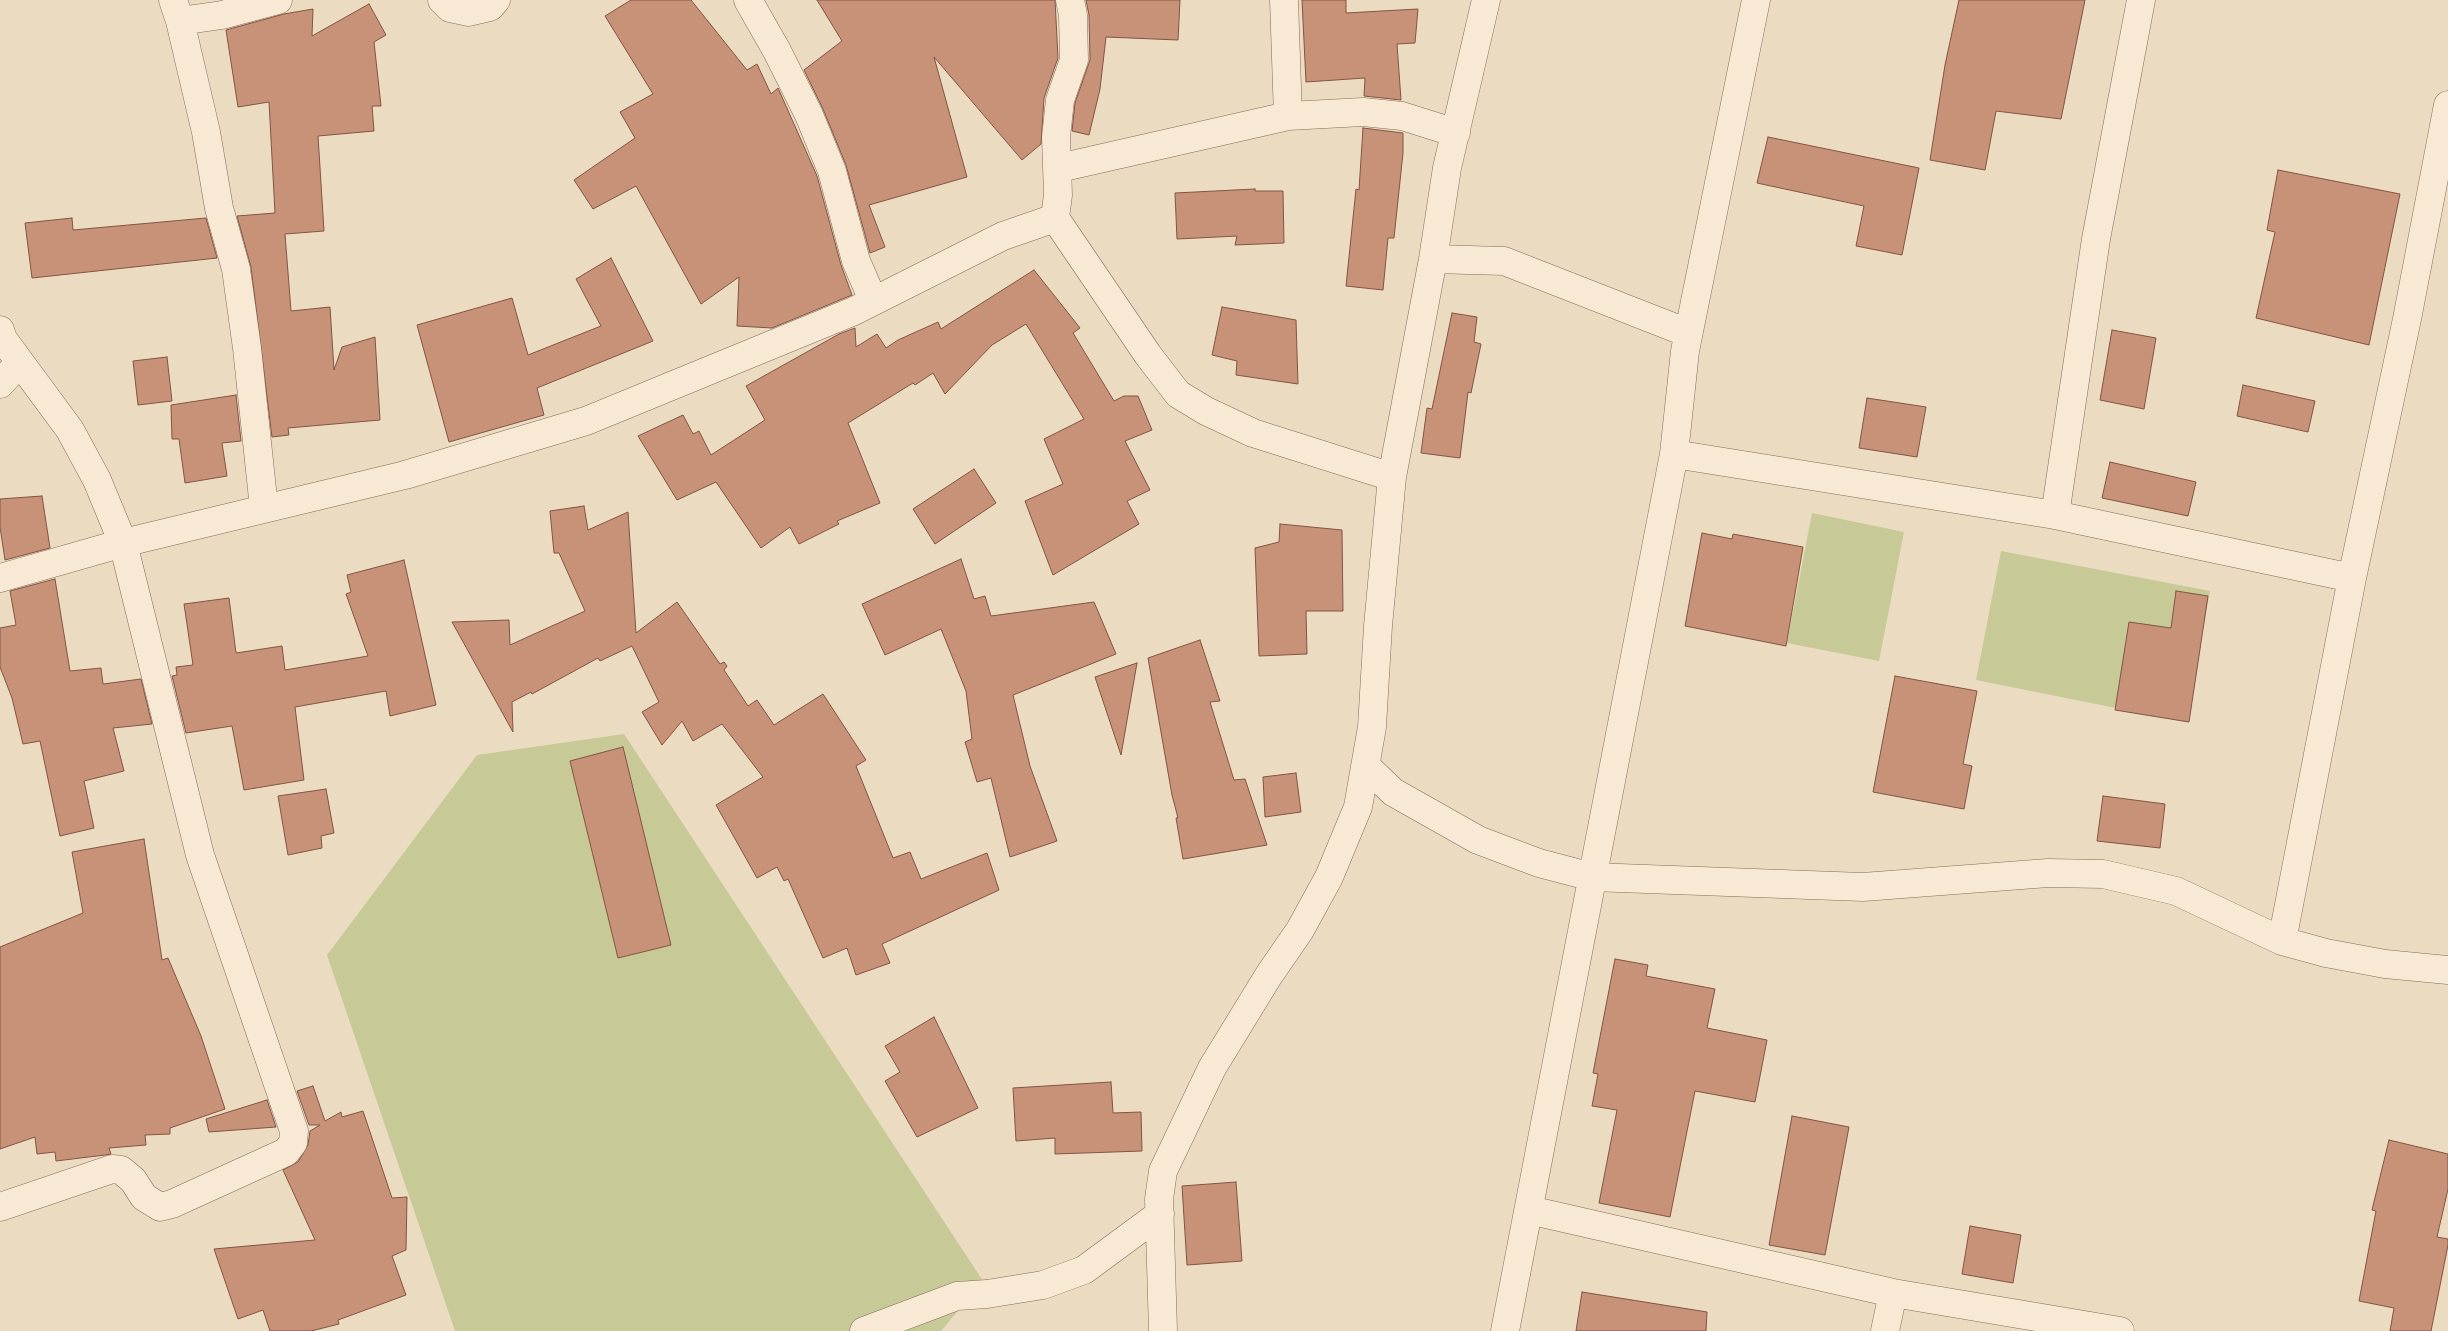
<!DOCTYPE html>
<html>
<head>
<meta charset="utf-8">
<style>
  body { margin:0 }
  canvas { display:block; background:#ebdbc1 }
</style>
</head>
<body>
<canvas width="2448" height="1331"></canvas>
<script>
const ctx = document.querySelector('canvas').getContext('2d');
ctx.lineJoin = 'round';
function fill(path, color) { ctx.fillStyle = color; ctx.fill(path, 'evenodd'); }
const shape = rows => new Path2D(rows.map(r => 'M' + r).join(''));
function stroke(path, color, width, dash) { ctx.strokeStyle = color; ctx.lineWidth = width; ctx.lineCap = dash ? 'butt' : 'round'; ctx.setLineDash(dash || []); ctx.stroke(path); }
const green = shape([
  [1812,513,1904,532,1879,661,1787,643],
  [2001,551,2210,591,2186,722,1976,680],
  [624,734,983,1281,941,1331,455,1331,327,955,477,755]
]);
const building = shape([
  [631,0,691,0,747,70,757,64,771,94,778,88,817,176,841,265,852,295,772,328,737,326,739,277,701,304,636,186,593,209,574,180,635,138,620,112,653,94,605,16,631,0],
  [817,0,1055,0,1058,58,1044,98,1041,144,1022,160,934,57,967,177,869,205,885,247,870,253,846,165,823,109,804,70,842,41,817,0],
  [1086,0,1180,0,1178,40,1106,37,1100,89,1089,135,1072,131,1075,103,1090,60,1089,15,1086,0],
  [1302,0,1346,0,1346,13,1418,9,1415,43,1397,44,1401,100,1364,96,1365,78,1306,82,1302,0],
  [1959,0,2085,0,2061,119,1996,111,1985,170,1930,160,1945,65,1959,0],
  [369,4,386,35,374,42,381,106,372,106,374,131,318,136,324,231,285,234,291,311,330,307,334,370,342,347,375,337,380,420,288,428,289,435,272,437,251,267,237,216,275,213,269,102,238,107,226,30,284,14,313,9,312,36,369,4],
  [1363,128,1403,133,1403,153,1394,238,1388,238,1383,290,1346,286,1356,189,1359,190,1363,128],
  [1768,137,1919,168,1902,255,1856,246,1864,206,1757,183,1768,137],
  [2278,170,2400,194,2369,345,2256,318,2275,232,2267,230,2278,170],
  [1255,189,1255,191,1283,191,1284,243,1235,245,1237,236,1177,239,1175,193,1255,189],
  [72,218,73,230,206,218,217,258,32,278,25,223,72,218],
  [611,258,653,341,537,388,544,415,449,442,417,325,512,298,528,355,601,326,576,279,611,258],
  [1034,270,1080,328,1073,333,1114,401,1124,396,1138,396,1152,430,1125,441,1150,490,1127,501,1139,524,1053,575,1025,501,1063,484,1044,439,1084,419,1026,324,992,345,945,394,933,373,915,385,913,383,848,423,880,503,837,521,839,524,799,544,790,527,761,548,716,482,677,500,638,436,683,415,693,434,699,431,711,455,765,420,746,386,839,334,855,328,856,347,877,334,886,348,898,340,938,322,941,329,1034,270],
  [1222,307,1296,320,1298,384,1236,375,1237,361,1212,355,1222,307],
  [1452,313,1477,317,1474,342,1481,344,1471,393,1468,392,1460,458,1421,453,1427,408,1432,409,1452,313],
  [2112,330,2156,338,2144,409,2100,400,2112,330],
  [167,357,172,401,138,405,133,361,167,357],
  [2243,385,2315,401,2308,432,2237,416,2243,385],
  [236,395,241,441,222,443,227,476,185,483,179,439,172,439,171,405,236,395],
  [1867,398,1926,407,1917,457,1859,448,1867,398],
  [2110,462,2196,482,2188,516,2102,498,2110,462],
  [974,469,996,503,935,544,913,509,974,469],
  [42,496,50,548,5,560,0,527,0,499,42,496],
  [584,506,588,530,628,512,636,633,677,602,720,664,724,662,727,666,724,670,748,706,757,700,774,725,823,694,866,760,856,766,893,858,910,852,921,879,987,853,999,890,882,944,890,963,856,975,847,948,823,958,788,879,784,881,777,867,757,878,716,805,763,777,722,724,693,741,682,721,662,745,642,712,659,702,632,646,600,661,598,658,532,694,531,692,512,702,513,732,452,622,509,620,510,645,585,611,559,553,554,553,550,511,584,506],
  [1280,524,1342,530,1343,611,1306,611,1307,654,1259,656,1255,548,1279,542,1280,524],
  [1702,533,1732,539,1733,534,1803,547,1786,646,1685,626,1702,533],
  [961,559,974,599,985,596,991,616,1094,602,1116,654,1013,695,1030,766,1057,841,1010,857,991,778,977,782,965,742,972,739,966,691,941,629,885,655,862,604,961,559],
  [404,560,436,705,390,716,386,691,295,707,304,780,244,790,232,726,186,733,172,676,177,675,176,667,193,665,184,604,229,598,236,653,282,646,285,670,368,656,346,594,351,592,347,575,404,560],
  [55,579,70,671,101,668,103,684,141,679,152,724,113,728,124,771,84,781,94,828,60,836,40,741,23,744,12,698,0,667,0,628,16,625,10,591,55,579],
  [2176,591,2208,596,2189,722,2115,710,2129,622,2171,628,2176,591],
  [1200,640,1220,701,1210,702,1234,780,1245,779,1267,845,1183,859,1176,818,1178,818,1172,795,1148,658,1200,640],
  [1137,663,1121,755,1095,677,1137,663],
  [1895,676,1977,691,1963,764,1972,766,1964,809,1873,792,1895,676],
  [623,747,671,945,618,958,570,761,623,747],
  [1296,773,1301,812,1265,817,1263,777,1296,773],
  [326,789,334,833,321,836,322,848,288,855,278,796,326,789],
  [2103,796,2165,804,2160,848,2097,841,2103,796],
  [144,839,162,960,168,958,201,1036,225,1109,170,1128,170,1134,145,1135,146,1145,109,1148,111,1154,105,1155,56,1161,55,1152,37,1154,35,1137,0,1149,0,947,83,913,72,852,144,839],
  [1615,959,1648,965,1646,976,1715,989,1707,1028,1767,1040,1755,1102,1695,1091,1670,1217,1599,1203,1617,1110,1592,1106,1598,1074,1593,1073,1615,959],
  [934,1017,978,1108,917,1137,885,1081,900,1072,885,1046,934,1017],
  [1111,1082,1113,1113,1141,1112,1142,1151,1055,1154,1055,1138,1016,1141,1013,1088,1111,1082],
  [313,1086,325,1121,341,1112,342,1117,363,1111,392,1198,407,1197,406,1250,392,1256,406,1295,338,1320,339,1324,311,1331,270,1331,263,1310,238,1319,214,1249,315,1240,283,1170,298,1162,308,1145,310,1131,320,1125,309,1125,297,1091,313,1086],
  [267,1100,276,1127,209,1132,206,1119,267,1100],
  [1792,1116,1849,1127,1825,1255,1769,1245,1792,1116],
  [2389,1140,2448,1154,2448,1189,2437,1237,2448,1239,2448,1245,2431,1331,2390,1331,2394,1308,2359,1301,2376,1211,2372,1210,2389,1140],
  [1236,1182,1242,1261,1187,1265,1182,1186,1236,1182],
  [1970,1226,2021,1235,2013,1283,1962,1274,1970,1226],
  [1582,1292,1707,1312,1706,1331,1576,1331,1582,1292]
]);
const street = shape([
  [173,0,180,21,222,15,278,0],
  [442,0,450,8,469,12,490,7,496,0],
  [748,0,777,51,809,115,832,171,856,261,873,300],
  [180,21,206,132,219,208,236,269,247,348,264,508],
  [1288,116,1363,112,1402,116,1456,133],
  [1059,168,1288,116,1284,0],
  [1055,218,1058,195,1056,137,1060,100,1074,60,1073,15,1070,0],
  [1433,259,1504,261,1688,333],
  [0,330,3,339,70,430,97,480,123,543,200,855,294,1131,293,1143,286,1152,172,1204,160,1207,144,1197,133,1180,121,1170,112,1169,0,1207],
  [0,384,20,362],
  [1674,454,2055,515,2096,239,2141,0],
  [2055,515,2352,578],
  [0,578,123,543,405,475,586,421,854,311,1003,236,1055,218,1148,355,1178,394,1206,411,1253,433,1392,477],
  [1367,767,1393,792,1478,840,1539,863,1592,877,1863,887,2048,873,2103,874,2176,891,2282,941,2326,953,2385,964,2448,970],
  [2282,941,2352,578,2407,319,2448,105],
  [1529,1210,1893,1293,2120,1331],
  [864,1331,957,1296,987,1294,1043,1285,1084,1270,1160,1214],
  [1163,1331,1159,1199,1163,1171,1212,1068,1269,975,1300,930,1329,877,1358,807,1372,727,1378,626,1392,477,1433,259,1447,168,1486,0],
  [1505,1331,1674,454,1685,351,1756,0],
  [1885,1331,1893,1293]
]);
fill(green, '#c7c996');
fill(building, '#c89279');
stroke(building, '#825441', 1);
stroke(street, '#846c5a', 29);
stroke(street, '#f7e9d4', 28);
</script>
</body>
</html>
